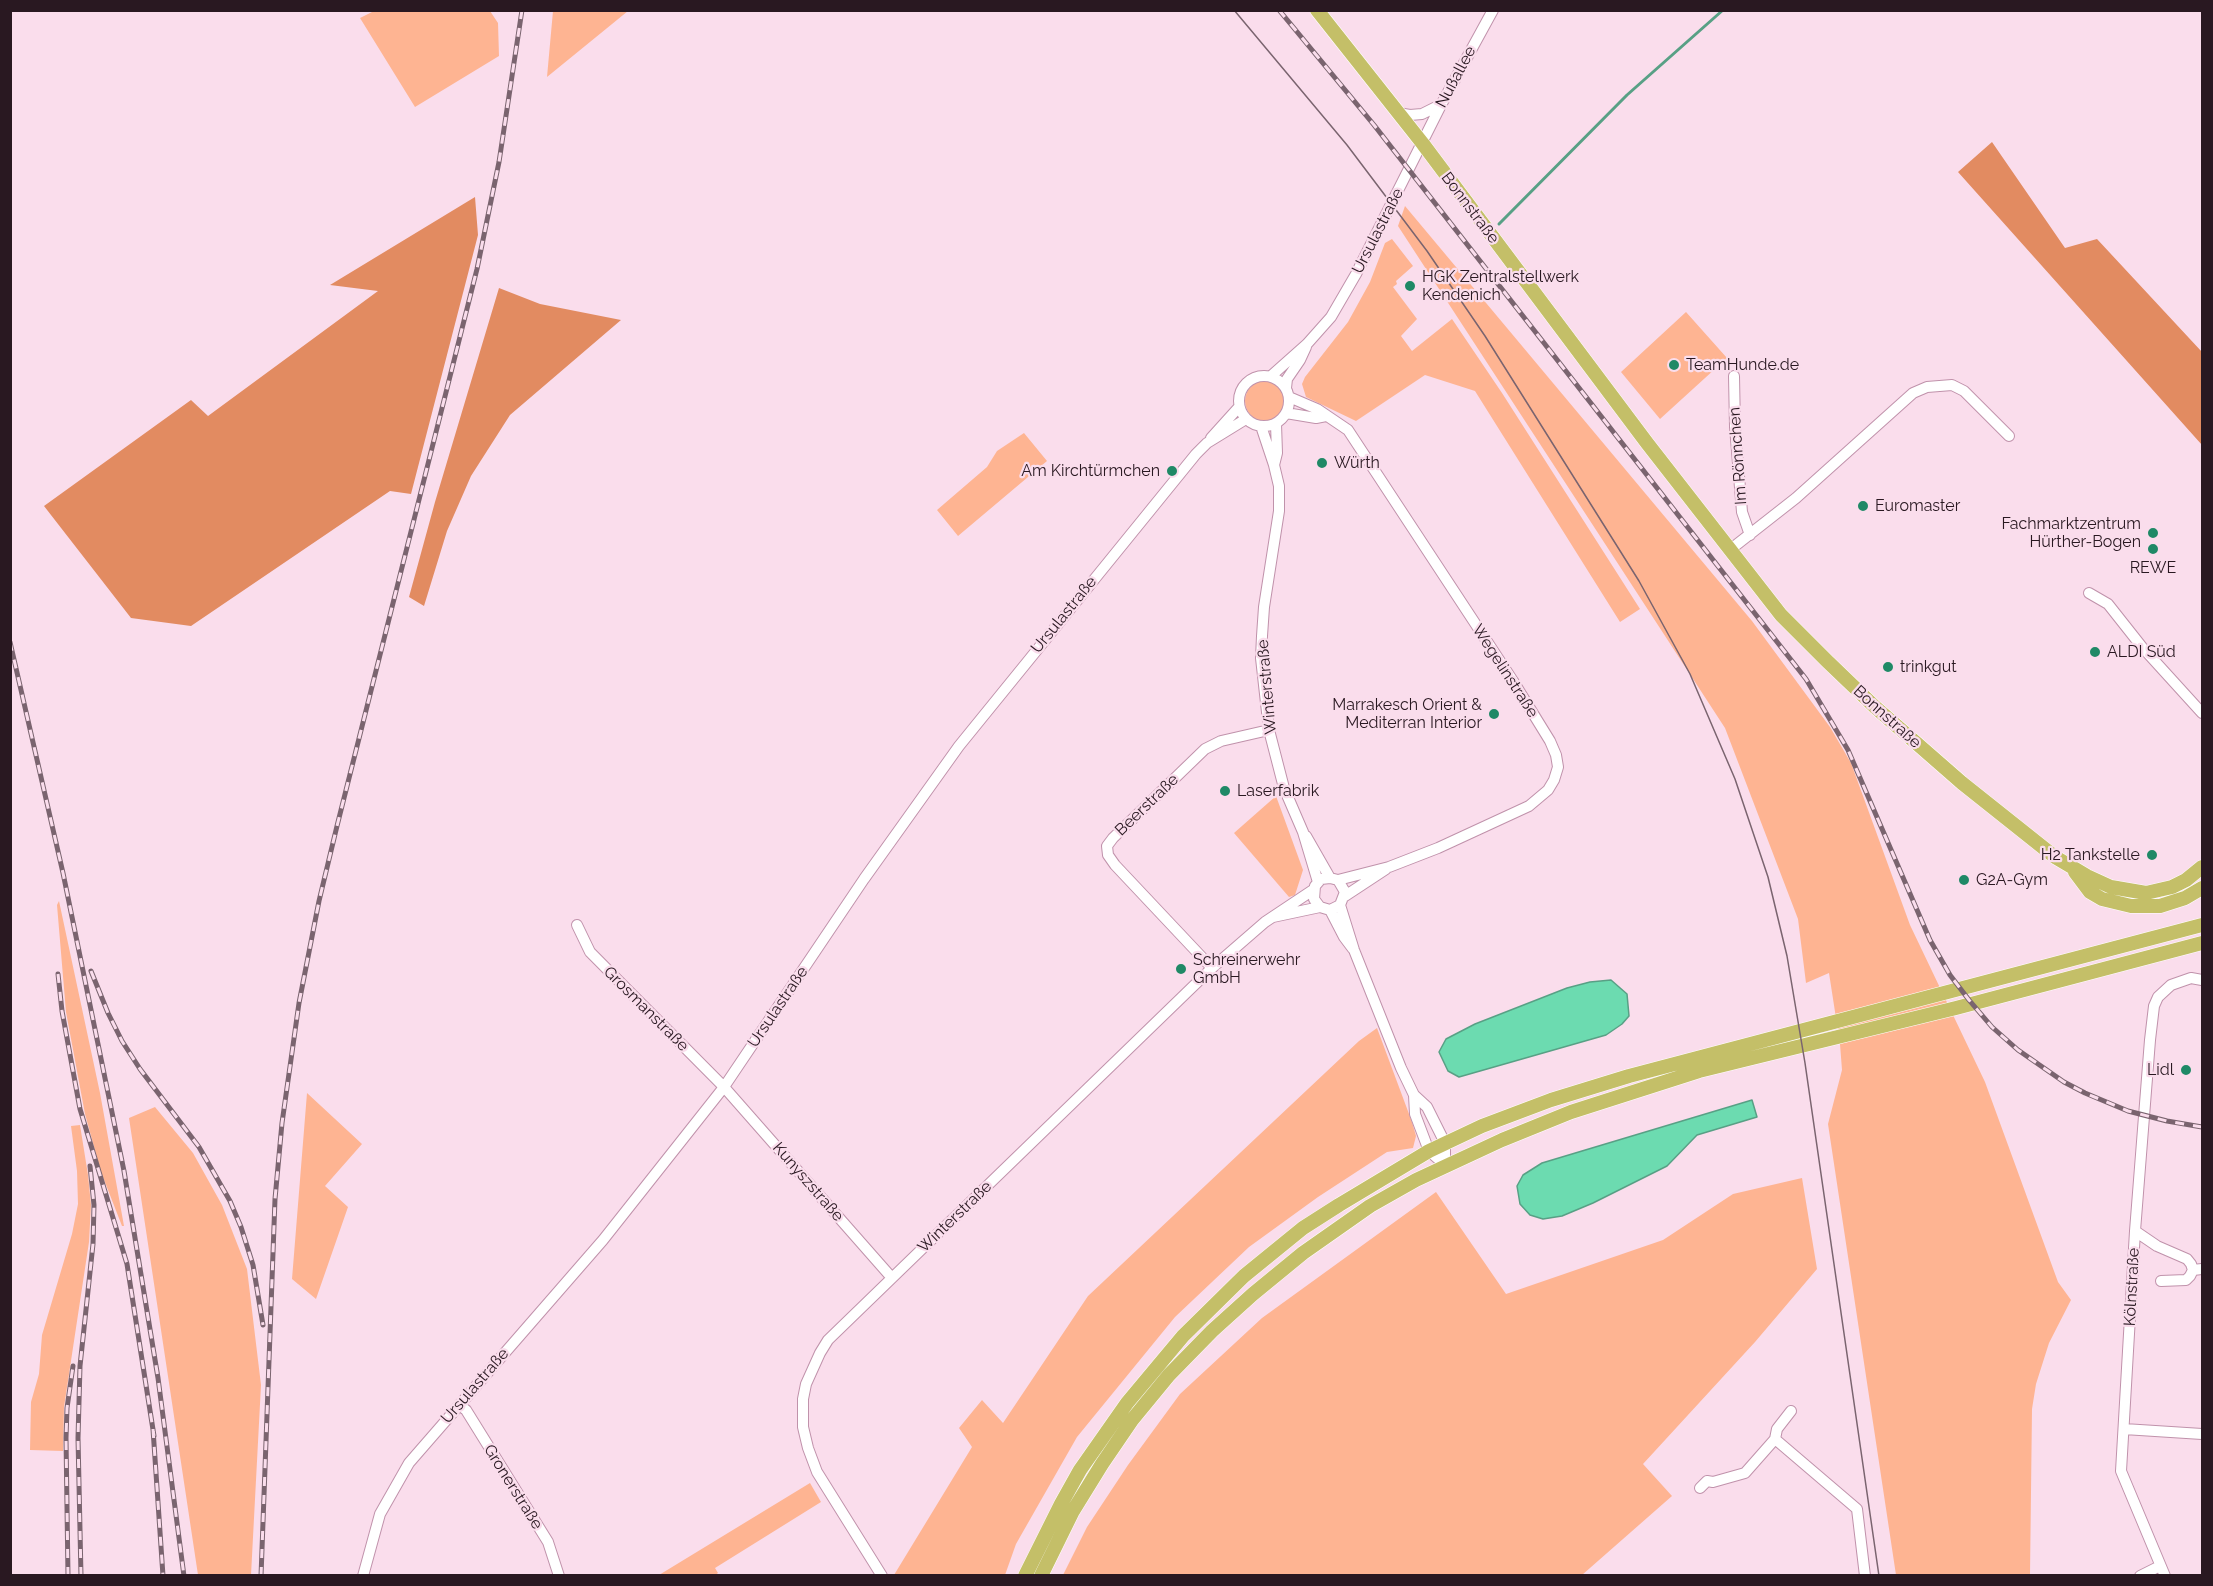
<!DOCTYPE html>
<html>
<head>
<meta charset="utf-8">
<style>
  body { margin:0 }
  #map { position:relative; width:2213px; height:1586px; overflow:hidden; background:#faddec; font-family:Raleway,sans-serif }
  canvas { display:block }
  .frame { position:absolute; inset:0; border:12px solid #291821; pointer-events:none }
</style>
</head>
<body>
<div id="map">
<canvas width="2213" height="1586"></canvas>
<div class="frame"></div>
</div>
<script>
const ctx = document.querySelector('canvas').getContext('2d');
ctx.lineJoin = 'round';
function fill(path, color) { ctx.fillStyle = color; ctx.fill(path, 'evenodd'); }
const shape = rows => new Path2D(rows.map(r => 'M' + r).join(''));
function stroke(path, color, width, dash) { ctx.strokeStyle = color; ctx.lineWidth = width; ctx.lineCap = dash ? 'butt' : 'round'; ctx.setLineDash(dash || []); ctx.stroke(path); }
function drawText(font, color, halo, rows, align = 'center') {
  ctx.font = font + ' Raleway,sans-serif'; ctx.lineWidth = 4.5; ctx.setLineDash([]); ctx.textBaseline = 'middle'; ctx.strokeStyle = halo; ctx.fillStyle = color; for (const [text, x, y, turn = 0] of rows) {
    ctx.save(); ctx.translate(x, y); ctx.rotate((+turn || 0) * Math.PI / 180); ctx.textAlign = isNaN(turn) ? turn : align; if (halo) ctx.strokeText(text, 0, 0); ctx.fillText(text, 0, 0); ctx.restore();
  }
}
const green = shape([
  [374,11,490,11,498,23,499,56,415,107,360,18],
  [553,11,553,10,628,11,547,77],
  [1405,206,1752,621,1830,727,1851,763,1910,925,1985,1082,2058,1282,2071,1300,2049,1343,2036,1384,2032,1409,2030,1575,1896,1575,1828,1124,1842,1070,1840,1044,1829,973,1806,983,1798,919,1725,728,1398,226],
  [1392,239,1413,266,1396,281,1397,284,1393,287,1417,319,1401,336,1412,351,1452,319,1502,393,1640,609,1620,622,1475,391,1425,375,1356,421,1306,397,1302,384,1305,377,1348,322,1370,282,1385,243],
  [1686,312,1727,358,1660,419,1621,372],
  '1245 401a20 20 0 1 1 40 0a20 20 0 1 1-40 0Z',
  [1024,433,1047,461,958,536,937,510,987,467,997,451],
  [1276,796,1303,870,1295,895,1289,897,1234,833],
  [59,901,100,1093,124,1226,122,1226,101,1172,85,1114,66,1012,57,905],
  [1377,1028,1412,1122,1416,1136,1413,1148,1387,1152,1318,1197,1249,1247,1175,1317,1077,1437,1016,1544,1005,1575,894,1575,972,1447,959,1428,982,1400,1003,1423,1088,1296,1359,1041],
  [307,1093,362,1144,325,1186,348,1207,316,1299,292,1279],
  [155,1107,193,1153,222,1205,247,1269,261,1385,251,1575,198,1575,129,1118],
  [80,1125,88,1175,91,1205,89,1242,64,1407,63,1451,30,1450,31,1402,39,1374,42,1335,72,1234,78,1204,77,1171,71,1126],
  [1802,1178,1817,1269,1755,1342,1643,1464,1672,1496,1582,1575,1063,1575,1087,1527,1128,1465,1180,1394,1262,1318,1436,1192,1506,1294,1663,1240,1733,1194],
  [810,1483,821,1502,715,1568,718,1573,714,1576,659,1575]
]);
const forest = shape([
  [1992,142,2065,248,2097,239,2202,352,2202,445,1958,172],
  [475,197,478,235,411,494,390,491,191,626,131,618,44,506,191,400,208,416,378,291,330,285],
  [499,288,540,304,621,320,510,415,471,476,447,531,424,606,409,597,435,502]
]);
const water = shape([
  [1611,980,1627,994,1629,1016,1622,1024,1606,1035,1459,1077,1448,1071,1439,1052,1446,1039,1475,1024,1567,988,1590,982,1611,980],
  [1752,1100,1757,1117,1697,1135,1667,1166,1593,1203,1562,1216,1543,1219,1530,1215,1520,1204,1517,1186,1523,1175,1542,1163,1752,1100]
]);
const stream = shape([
  [1499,224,1627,95,1723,10]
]);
const minor = shape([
  [1398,113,1410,115,1422,114,1440,105],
  '1239 401a25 25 0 1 1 50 0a25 25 0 1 1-50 0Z',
  [1271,376,1307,344,1331,317,1356,274,1441,105,1493,10],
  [1734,376,1735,427,1742,512,1750,535],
  [1286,388,1287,379,1300,360,1306,347],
  [1289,397,1317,409,1348,430,1513,681,1550,741,1556,755,1558,767,1554,780,1548,790,1529,806,1438,848,1389,867,1338,880],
  [1286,413,1316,418,1326,416],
  [1261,426,1274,465,1279,486,1279,511,1264,607,1262,636,1261,658,1269,730,1284,788,1303,832,1318,882],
  [1211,438,1239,407],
  [1274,465,1277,453,1276,424],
  [1731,549,1796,498,1913,393,1927,387,1952,385,1964,391,2009,436],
  [2089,593,2108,604,2142,647,2202,713],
  [1306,836,1330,878],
  [1345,896,1386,869],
  [1340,905,1354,950,1401,1068,1414,1095,1427,1107,1445,1143,1445,1165],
  [1330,910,1340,905,1345,892,1338,880,1330,878,1321,879,1315,886,1314,899,1320,907,1330,910,1344,937,1353,949],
  [1273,917,1320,907],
  [577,925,590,952,724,1087,892,1278],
  [1212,968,1115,865,1108,855,1107,846,1113,838,1205,749,1221,741,1269,730],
  [1414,1095,1415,1114,1429,1151,1445,1165],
  [2135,1231,2157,1246,2187,1259,2191,1264,2193,1270,2202,1269],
  [2161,1281,2186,1280,2190,1276,2193,1270],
  [459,1405,466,1410,548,1542,559,1576],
  [2124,1429,2202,1434],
  [1775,1439,1857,1509,1865,1576],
  [1700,1488,1707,1481,1713,1482,1745,1473,1775,1439,1777,1429,1791,1411],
  [363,1576,380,1514,409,1463,603,1240,724,1087,864,879,959,746,1196,454,1207,443,1246,419],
  [882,1576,817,1472,808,1448,803,1427,803,1399,806,1384,820,1353,828,1340,1212,968,1265,922,1313,890],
  [2140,1576,2160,1566],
  [2165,1576,2121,1471,2135,1231,2150,1040,2154,1006,2158,997,2171,985,2191,978,2202,980]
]);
const major = shape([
  [1317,10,1423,144,1647,443,1781,615,1827,661,1875,707,1962,783,2055,857,2087,876,2111,887,2146,893,2172,887,2186,880,2202,867],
  [2075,872,2090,892,2102,899,2131,906,2160,906,2185,898,2202,888],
  [1025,1576,1061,1504,1080,1470,1127,1403,1183,1336,1244,1276,1303,1228,1339,1205,1429,1151,1482,1126,1551,1100,1629,1076,2202,925],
  [1041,1576,1073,1511,1102,1464,1132,1420,1169,1375,1212,1331,1253,1294,1303,1253,1370,1206,1416,1180,1502,1140,1571,1112,1699,1071,1956,1008,2202,943]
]);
const tram = shape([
  [1234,10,1347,145,1427,251,1485,336,1639,581,1690,674,1735,779,1768,877,1787,956,1805,1063,1879,1576]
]);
const rail = shape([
  [1279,10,1374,125,1806,679,1848,750,1930,940,1950,975,1969,1000,1992,1027,2018,1050,2064,1082,2085,1093,2128,1111,2167,1121,2202,1127],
  [10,642,63,873,124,1171,158,1378,184,1576],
  [91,971,108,1013,122,1041,140,1069,199,1147,230,1201,241,1227,253,1265,263,1325],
  [58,974,62,1011,80,1109,127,1264,154,1436],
  [153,1429,163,1576],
  [68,1576,66,1438,67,1408,73,1366],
  [81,1576,78,1438,80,1366,93,1244,94,1205,90,1166],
  [261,1576,275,1199,282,1123,299,1003,319,901,337,826,477,269,499,162,522,10]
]);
const markers = [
  [1410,286,6,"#1f8966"],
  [1674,365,6,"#1f8966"],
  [1322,463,6,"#1f8966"],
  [1172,471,6,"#1f8966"],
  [1863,506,6,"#1f8966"],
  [2153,533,6,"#1f8966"],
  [2153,549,6,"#1f8966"],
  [2095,652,6,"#1f8966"],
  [1888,667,6,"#1f8966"],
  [1494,714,6,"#1f8966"],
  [1225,791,6,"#1f8966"],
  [2152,855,6,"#1f8966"],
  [1964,880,6,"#1f8966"],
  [1181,969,6,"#1f8966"],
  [2186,1070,6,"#1f8966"]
];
const streetNames = [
  ["Nußallee",1456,77,-62],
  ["Bonnstraße",1470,208,53],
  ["Ursulastraße",1378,231,-63],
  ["Im Rönnchen",1738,456,-94],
  ["Ursulastraße",1064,615,-51],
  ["Wegelinstraße",1505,671,57],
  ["Winterstraße",1267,687,-95],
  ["Bonnstraße",1887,717,42],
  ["Beerstraße",1147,805,-44],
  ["Ursulastraße",778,1007,-56],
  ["Grosmanstraße",646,1009,45],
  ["Kunyszstraße",808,1182,49],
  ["Winterstraße",955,1217,-44],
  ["Kölnstraße",2132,1287,-87],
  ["Ursulastraße",475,1386,-49],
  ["Gronerstraße",513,1487,58]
];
const poiNames = [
  ["HGK Zentralstellwerk",1422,277],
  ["Kendenich",1422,295],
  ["TeamHunde.de",1686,365],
  ["Würth",1334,463],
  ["Am Kirchtürmchen",1160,471,"right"],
  ["Euromaster",1875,506],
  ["Fachmarktzentrum",2141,524,"right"],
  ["Hürther-Bogen",2141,542,"right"],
  ["REWE",2153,568,"center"],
  ["ALDI Süd",2107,652],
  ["trinkgut",1900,667],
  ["Marrakesch Orient &",1482,705,"right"],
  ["Mediterran Interior",1482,723,"right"],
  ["Laserfabrik",1237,791],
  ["H2 Tankstelle",2140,855,"right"],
  ["G2A-Gym",1976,880],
  ["Schreinerwehr",1193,960],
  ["GmbH",1193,978],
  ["Lidl",2174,1070,"right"]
];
fill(green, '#feb492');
fill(forest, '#e28b61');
fill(water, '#6cdbb0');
stroke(water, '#58a085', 1.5);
stroke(stream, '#58a085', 3);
stroke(minor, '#c092ab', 12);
stroke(major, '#fff', 15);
stroke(minor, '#fff', 10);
stroke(major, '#c4bf68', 14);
stroke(tram, '#7a646f', 1.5);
stroke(rail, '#7a646f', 5);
stroke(rail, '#faddec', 3, [9]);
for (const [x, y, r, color] of markers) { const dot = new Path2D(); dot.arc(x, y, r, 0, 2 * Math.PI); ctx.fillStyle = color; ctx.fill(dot); stroke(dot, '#faddec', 2); }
drawText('16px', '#291821', '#faddec', streetNames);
drawText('16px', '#291821', '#faddec', poiNames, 'left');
</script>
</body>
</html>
